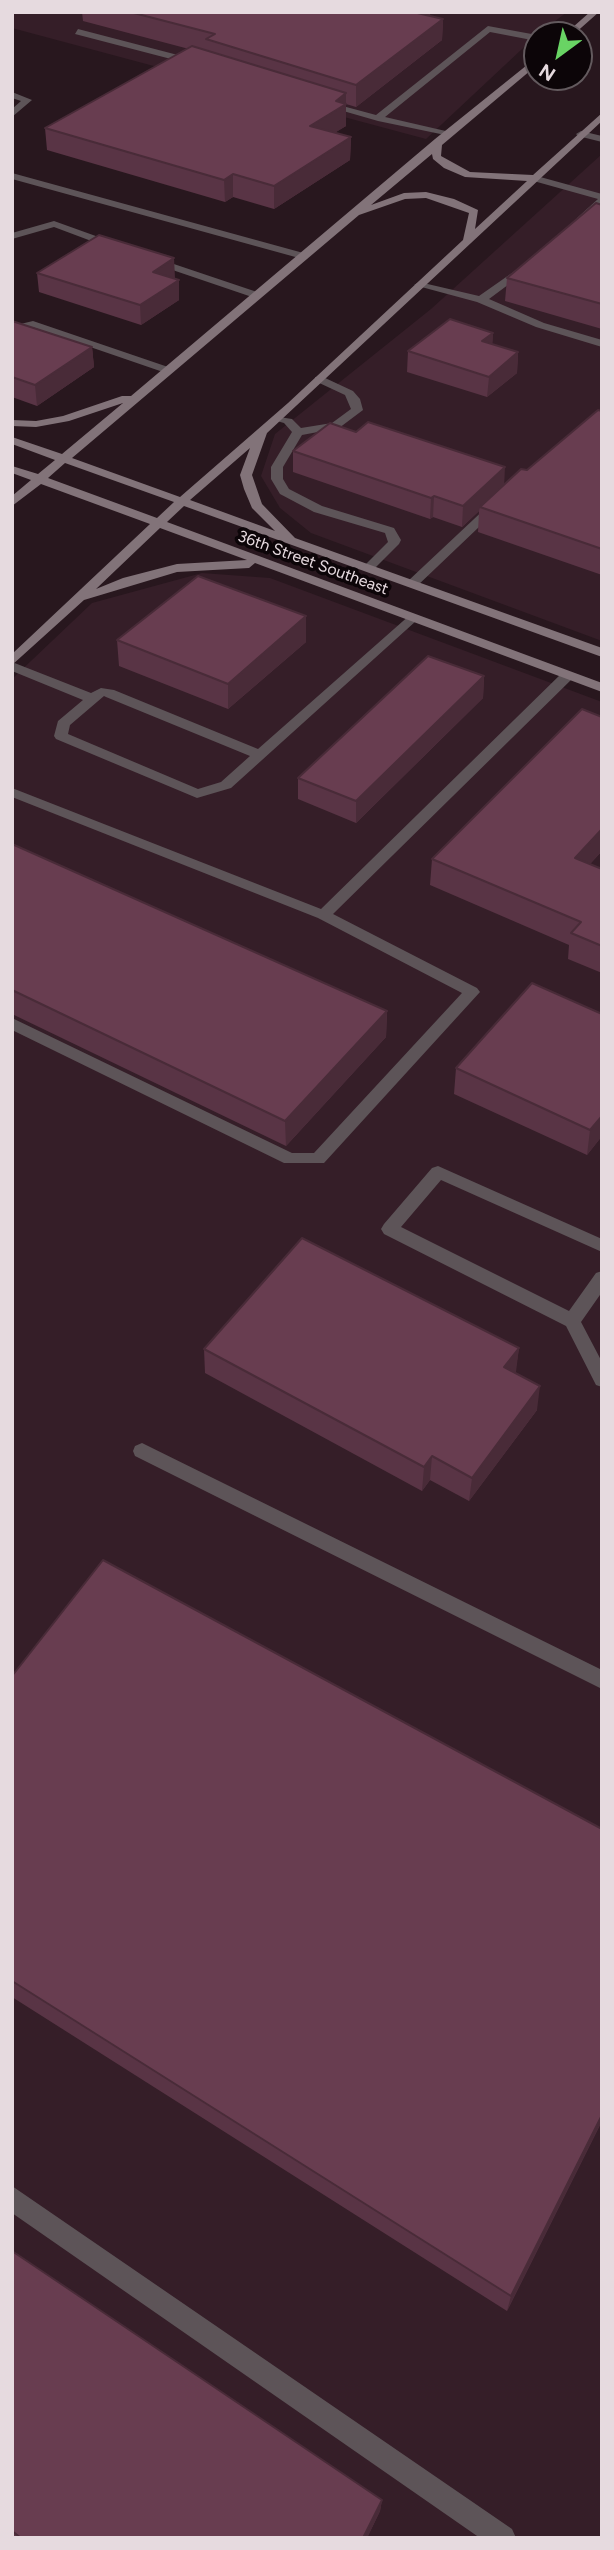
<!DOCTYPE html>
<html>
<head>
<meta charset="utf-8">
<style>
  body { margin:0 }
  #map { position:relative; width:614px; height:2550px; overflow:hidden; background:#28171e; font-family:Figtree,sans-serif }
  canvas { display:block }
  .frame { position:absolute; inset:0; border:14px solid #e6dadf; pointer-events:none }
  .north { position:absolute; left:523px; top:21px; width:70px; height:70px; box-sizing:border-box; background:#0c0508; border:2px solid #635a5e; border-radius:50%; rotate:213deg; font-size:19px; font-weight:700; line-height:28px; text-align:center; color:#e6dadf }
  .north::after { content:''; display:block; margin:auto; width:24px; height:32px; background:#69d464; clip-path:polygon(50% 0,100% 100%,50% 72%,0 100%) }
</style>
</head>
<body>
<div id="map">
<canvas width="614" height="2550"></canvas>
<div class="frame"></div>
<div class="north">N</div>
</div>
<script>
const ctx = document.querySelector('canvas').getContext('2d');
ctx.lineJoin = 'round';
function fill(path, color) { ctx.fillStyle = color; ctx.fill(path, 'evenodd'); }
const shape = rows => new Path2D(rows.map(r => 'M' + r).join(''));
function stroke(path, color, width, dash) { ctx.strokeStyle = color; ctx.lineWidth = width; ctx.lineCap = dash ? 'butt' : 'round'; ctx.setLineDash(dash || []); ctx.stroke(path); }
function drawText(font, color, halo, rows, align = 'center') {
  ctx.font = font + ' Figtree,sans-serif'; ctx.lineWidth = 7; ctx.setLineDash([]); ctx.textBaseline = 'middle'; ctx.strokeStyle = halo; ctx.fillStyle = color; for (const [text, x, y, turn = 0] of rows) {
    ctx.save(); ctx.translate(x, y); ctx.rotate((+turn || 0) * Math.PI / 180); ctx.textAlign = isNaN(turn) ? turn : align; if (halo) ctx.strokeText(text, 0, 0); ctx.fillText(text, 0, 0); ctx.restore();
  }
}
const built = shape([
  [12,12,567,12,537,35,426,139,12,28],
  [602,154,602,641,311,533,280,508,261,476,275,434,431,309],
  [202,573,270,578,602,702,602,2538,12,2538,12,679,92,603]
]);
const lane = shape([
  [488,26,537,35,537,41,490,32,385,117,450,132,450,136,378,121,319,104,324,101,376,115,488,26],
  [78,29,197,60,198,62,194,65,75,34,78,29],
  [12,92,32,100,12,117,12,109,21,101,12,98,12,92],
  [581,131,602,136,602,142,578,136,576,134,581,131],
  [12,173,307,254,308,256,299,258,12,179,12,173],
  [533,175,602,194,602,206,585,222,577,222,577,218,598,199,530,180,530,176,533,175],
  [54,221,118,244,119,246,110,248,54,227,12,239,12,233,54,221],
  [153,257,260,293,261,295,252,297,149,262,148,260,153,257],
  [519,268,528,270,489,299,544,323,602,340,602,347,536,327,477,302,414,285,419,282,479,296,519,268],
  [33,321,171,368,173,370,163,372,32,327,12,332,12,326,33,321],
  [315,377,323,377,353,391,360,399,363,410,339,428,302,435,283,467,283,479,289,489,322,506,394,528,401,540,399,544,372,571,362,568,388,542,385,533,314,512,280,494,271,479,271,467,292,432,284,423,273,420,273,416,292,419,301,428,332,423,351,409,345,395,315,381,315,377],
  [490,504,500,507,416,587,408,587,408,581,490,504],
  [411,614,416,615,416,621,231,788,197,798,56,739,54,736,58,721,83,700,12,671,12,662,91,693,101,688,114,690,258,749,411,614],
  [104,696,106,697,250,756,221,782,198,789,68,734,70,725,104,696],
  [568,671,575,675,573,678,333,914,477,988,480,992,324,1163,284,1163,12,1030,12,1018,292,1153,314,1153,462,993,318,918,12,797,12,788,321,909,563,672,568,671],
  [438,1166,602,1239,602,1252,441,1180,401,1227,569,1311,596,1273,602,1271,602,1292,581,1322,602,1362,602,1387,596,1385,566,1326,384,1234,381,1229,384,1224,432,1168,438,1166],
  [142,1443,602,1670,602,1689,135,1456,133,1451,135,1446,142,1443],
  [12,2186,512,2529,516,2538,480,2538,12,2213,12,2186]
]);
const secondary = shape([
  [590,12,599,12,573,35,564,35,590,12],
  [537,57,537,65,442,145,441,156,470,172,533,175,602,113,602,121,267,433,252,475,262,504,295,538,602,648,602,657,184,506,167,522,602,683,602,692,255,563,249,568,177,572,84,600,12,665,12,654,150,524,41,484,12,506,12,496,31,480,12,473,12,466,38,474,55,460,12,444,12,437,62,454,123,403,69,421,36,427,12,426,12,420,36,421,63,416,122,396,131,396,435,139,537,57],
  [432,154,433,159,444,168,465,177,527,181,475,229,478,210,454,199,426,192,404,193,371,205,432,154],
  [426,198,469,213,463,240,288,403,180,497,72,458,359,215,405,199,426,198],
  [250,448,240,475,244,489,252,508,275,531,190,500,250,448],
  [65,463,174,502,157,518,48,478,65,463],
  [160,528,247,560,177,564,123,578,96,589,160,528]
]);
const wall = shape([
  [82,12,433,12,428,16,443,19,442,40,356,107,346,104,346,126,334,133,351,137,350,160,274,209,233,197,225,202,47,150,45,128,189,49,83,21],
  [602,205,602,329,505,301,507,278],
  [37,273,175,278,174,278,179,300,141,325,39,292],
  [12,321,92,347,94,367,37,406,12,397],
  [493,333,492,344,518,352,517,373,487,397,407,372,408,351],
  [602,411,602,575,478,532,479,511,462,527,433,517,430,519,293,472,293,451,504,485,527,470],
  [117,640,306,642,228,709,119,666],
  [484,676,483,698,356,823,298,799,298,778],
  [602,717,602,851,590,864,602,869,602,973,568,959,569,945,430,885,432,859],
  [12,844,387,1011,386,1037,286,1146,12,1014],
  [602,1014,602,1136,587,1155,454,1094,456,1068],
  [519,1348,515,1373,537,1410,469,1501,430,1480,422,1491,205,1373,204,1349],
  [12,1676,602,1829,602,2121,507,2311,12,1997],
  [12,2251,382,2500,380,2511,367,2538,12,2537]
]);
const shadedWall = shape([
  [403,12,433,12,402,31],
  [443,19,442,40,356,107,356,85],
  [346,93,346,126,310,148,310,126,336,101],
  [351,137,350,160,274,209,274,186],
  [233,174,233,197,225,202,224,180],
  [174,258,175,278,154,292,153,272],
  [179,280,179,300,141,325,140,305],
  [493,333,492,353,482,341],
  [92,347,94,367,37,406,35,385],
  [518,352,517,373,487,397,489,377],
  [505,467,504,488,480,507,479,511,462,527,463,506],
  [434,496,433,517,430,519,431,498],
  [306,616,306,642,228,709,228,684],
  [484,676,483,698,356,823,356,801],
  [602,829,602,851,572,883,575,858],
  [387,1011,386,1037,286,1146,285,1121],
  [602,1116,602,1136,587,1155,590,1130],
  [519,1348,516,1372,501,1392,504,1367],
  [540,1386,537,1410,469,1501,472,1478],
  [432,1456,430,1480,422,1491,424,1467],
  [602,2115,602,2121,507,2311,511,2296],
  [382,2500,380,2511,367,2538,363,2538]
]);
const building = shape([
  [130,12,413,12,443,19,356,85,206,39,215,34,130,12],
  [192,46,346,93,336,101,346,104,310,126,351,137,274,186,233,174,224,180,45,128,192,46],
  [596,203,602,205,602,304,507,278,596,203],
  [99,235,174,258,153,272,179,280,140,305,37,273,99,235],
  [450,319,493,333,482,341,518,352,489,377,408,351,450,319],
  [12,321,92,347,35,385,12,377,12,321],
  [598,410,602,411,602,549,480,507,521,469,527,470,598,410],
  [368,422,505,467,463,506,434,496,431,498,293,451,330,423,356,432,368,422],
  [198,576,306,616,228,684,117,640,198,576],
  [428,656,484,676,356,801,298,778,428,656],
  [582,709,602,717,602,829,575,858,602,869,602,946,571,933,581,922,432,859,582,709],
  [12,844,387,1011,285,1121,12,990,12,844],
  [532,983,602,1014,602,1116,590,1130,456,1068,532,983],
  [302,1238,519,1348,504,1367,540,1386,472,1478,432,1456,424,1467,204,1349,302,1238],
  [103,1560,602,1829,602,2115,511,2296,12,1981,12,1676,103,1560],
  [12,2251,382,2500,363,2538,21,2538,12,2531,12,2251]
]);
const farStreetnames = [
  ["36th Street Southeast",313,563,20]
];
fill(built, '#351e28');
fill(lane, '#5d5458');
fill(secondary, '#827379');
fill(wall, '#593445');
fill(shadedWall, '#492b38');
fill(building, '#683d50');
stroke(building, '#492b38', 2);
drawText('16px', '#e6dadf', '#0c0508', farStreetnames);
</script>
</body>
</html>
